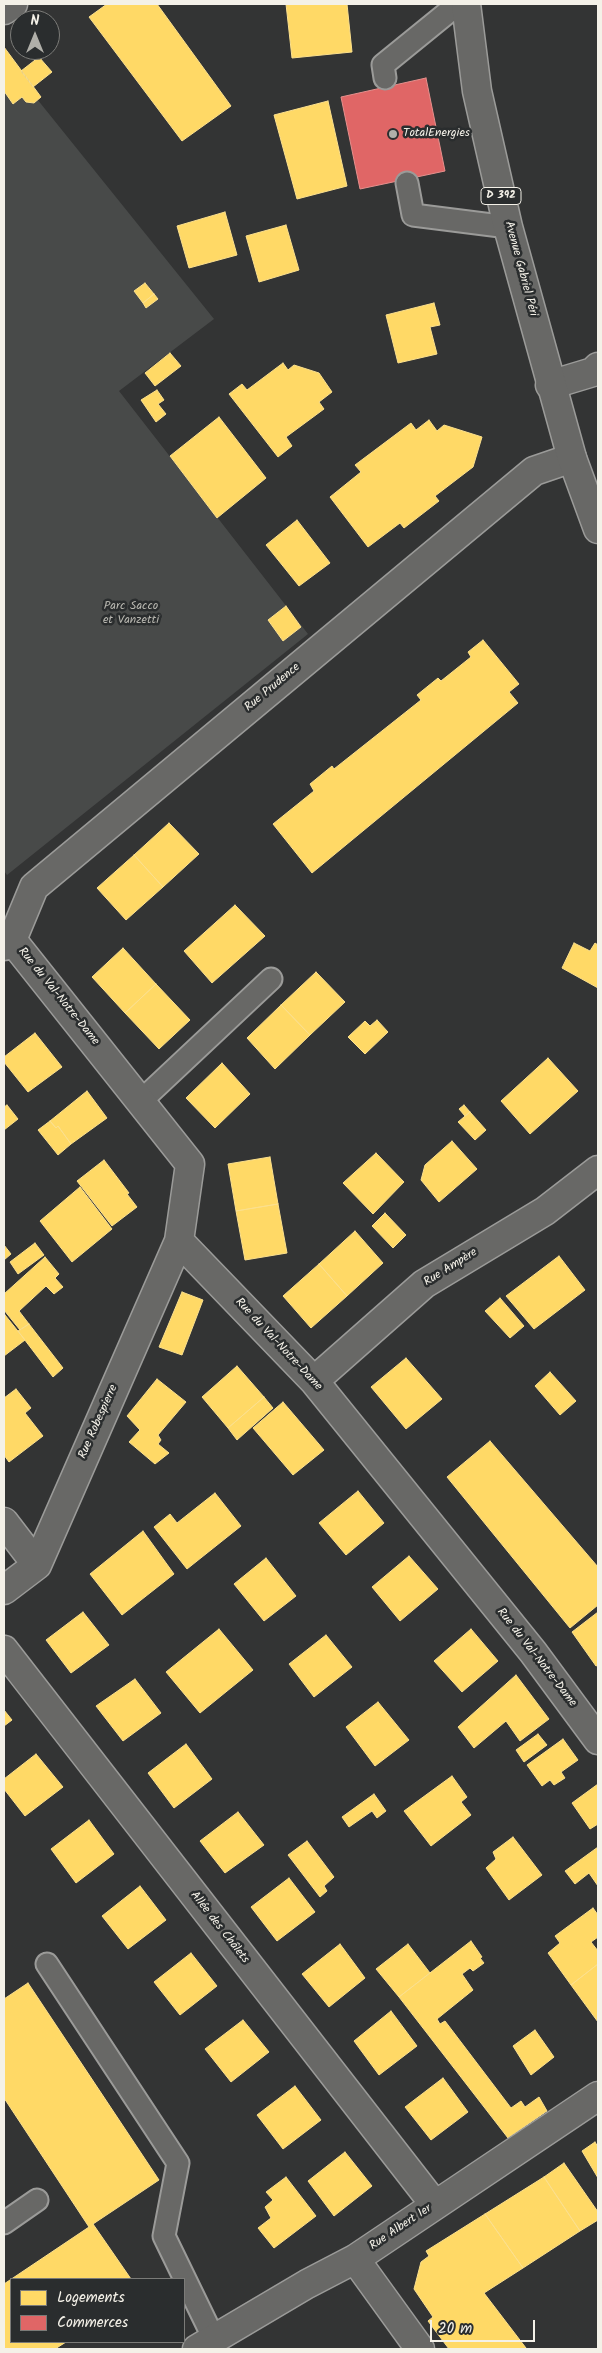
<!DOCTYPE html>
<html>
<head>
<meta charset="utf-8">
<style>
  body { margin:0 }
  #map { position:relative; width:602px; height:2353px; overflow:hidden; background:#333434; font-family:Kalam,sans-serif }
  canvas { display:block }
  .frame { position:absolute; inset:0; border:5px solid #f4f1e8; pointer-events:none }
  .legend { position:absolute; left:10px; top:2278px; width:175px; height:65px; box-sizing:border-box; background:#2a2d2e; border:1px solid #7b7b78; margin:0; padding:6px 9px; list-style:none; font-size:15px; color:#f4f1e8 }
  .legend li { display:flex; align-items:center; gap:10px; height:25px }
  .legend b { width:25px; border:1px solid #7b7b78 }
  .north { position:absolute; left:10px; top:10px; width:50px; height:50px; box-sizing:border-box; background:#2a2d2e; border:1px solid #7b7b78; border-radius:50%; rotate:0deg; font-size:14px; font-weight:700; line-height:20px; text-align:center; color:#f4f1e8 }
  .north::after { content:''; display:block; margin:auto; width:18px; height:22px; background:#b0afa9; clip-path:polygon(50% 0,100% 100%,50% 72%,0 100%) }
  .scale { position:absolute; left:430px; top:2320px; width:105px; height:22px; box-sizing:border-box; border:2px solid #f4f1e8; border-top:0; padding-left:6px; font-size:15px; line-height:18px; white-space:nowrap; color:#f4f1e8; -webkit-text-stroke:4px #2a2d2e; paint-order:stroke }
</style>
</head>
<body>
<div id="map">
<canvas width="602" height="2353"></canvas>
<div class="frame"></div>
<ul class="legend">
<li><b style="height:14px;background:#ffd966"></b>Logements</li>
<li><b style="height:14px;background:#e06666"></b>Commerces</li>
</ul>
<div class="north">N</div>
<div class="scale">20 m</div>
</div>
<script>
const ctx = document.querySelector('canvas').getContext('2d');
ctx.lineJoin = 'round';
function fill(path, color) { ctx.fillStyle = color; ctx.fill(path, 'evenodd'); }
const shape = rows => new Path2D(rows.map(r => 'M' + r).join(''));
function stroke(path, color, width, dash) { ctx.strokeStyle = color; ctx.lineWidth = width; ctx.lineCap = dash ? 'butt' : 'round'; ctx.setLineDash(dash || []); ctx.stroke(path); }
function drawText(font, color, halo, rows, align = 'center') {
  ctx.font = font + ' Kalam,sans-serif'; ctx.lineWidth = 5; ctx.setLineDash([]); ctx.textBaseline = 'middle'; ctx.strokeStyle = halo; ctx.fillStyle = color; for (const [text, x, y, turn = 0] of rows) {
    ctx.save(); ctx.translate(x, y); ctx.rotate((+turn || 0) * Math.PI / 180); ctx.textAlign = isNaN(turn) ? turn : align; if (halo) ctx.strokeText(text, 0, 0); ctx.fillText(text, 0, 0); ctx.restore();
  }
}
const green = shape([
  [4,58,214,319,119,391,308,634,7,875,4,871]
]);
const homes = shape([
  [107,4,157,4,231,106,182,141,89,17,107,4],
  [286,4,347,4,352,52,292,58,286,4],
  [4,47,41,97,34,103,26,102,22,97,13,104,4,91,4,47],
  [39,57,52,72,33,87,21,71,39,57],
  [328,101,347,186,297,199,274,115,328,101],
  [225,212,237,255,189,268,177,226,225,212],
  [286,225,299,270,259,282,246,236,286,225],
  [145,283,154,294,143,303,134,291,145,283],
  [154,294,158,299,146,308,143,303,154,294],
  [434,303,440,325,430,327,437,354,398,363,386,315,434,303],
  [170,353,181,366,155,386,145,373,170,353],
  [283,363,288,370,294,365,319,373,332,392,319,402,324,409,286,437,292,446,278,457,229,394,242,384,247,390,283,363],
  [157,390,164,400,158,404,166,414,156,422,141,400,157,390],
  [219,417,266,478,217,518,170,456,219,417],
  [429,420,437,431,444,425,482,437,473,467,435,496,439,501,404,528,400,523,368,547,330,497,361,472,355,465,411,423,416,430,429,420],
  [297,520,330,563,299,586,266,545,297,520],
  [286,606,301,627,283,641,268,620,286,606],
  [483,640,519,684,509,692,518,703,312,873,273,824,314,791,310,784,332,766,334,769,421,700,417,695,438,678,441,681,471,657,468,652,483,640],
  [169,823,199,854,163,887,134,855,169,823],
  [134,855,163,887,126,920,97,888,134,855],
  [235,905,265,936,212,983,184,951,235,905],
  [574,943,590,951,595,943,598,945,598,988,562,968,574,943],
  [123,948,156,984,125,1013,92,977,123,948],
  [316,972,345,1002,310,1035,281,1005,316,972],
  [156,984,190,1020,159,1049,125,1013,156,984],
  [281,1005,310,1035,275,1069,247,1038,281,1005],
  [377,1020,388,1032,365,1054,348,1037,365,1021,370,1026,377,1020],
  [35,1033,62,1067,28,1092,4,1062,4,1057,35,1033],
  [548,1058,578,1091,530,1134,501,1101,548,1058],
  [222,1063,250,1094,215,1128,186,1098,222,1063],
  [87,1091,107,1118,71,1144,58,1126,56,1128,50,1121,87,1091],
  [7,1105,18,1119,4,1130,4,1107,7,1105],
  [464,1105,470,1112,465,1116,459,1109,464,1105],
  [470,1112,486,1130,475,1140,458,1122,470,1112],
  [50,1121,56,1128,58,1126,71,1144,58,1155,38,1130,50,1121],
  [452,1141,477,1169,439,1202,421,1180,425,1165,452,1141],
  [376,1153,404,1182,373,1214,343,1183,376,1153],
  [270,1157,278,1204,236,1211,228,1164,270,1157],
  [104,1160,129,1193,127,1194,137,1207,112,1226,77,1181,104,1160],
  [80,1187,112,1229,72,1262,40,1221,80,1187],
  [278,1204,287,1253,245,1260,236,1211,278,1204],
  [385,1213,406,1235,393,1248,372,1226,385,1213],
  [355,1231,383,1263,347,1296,319,1264,355,1231],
  [35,1243,44,1255,18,1274,10,1262,35,1243],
  [4,1245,11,1254,4,1260,4,1245],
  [559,1256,585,1290,534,1329,506,1296,559,1256],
  [45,1257,59,1274,55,1278,63,1287,54,1294,46,1286,19,1311,29,1324,20,1330,4,1310,4,1294,45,1257],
  [319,1264,347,1296,311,1328,283,1296,319,1264],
  [182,1292,203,1300,182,1355,159,1347,182,1292],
  [500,1298,524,1326,510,1338,485,1311,500,1298],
  [5,1315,25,1340,4,1356,4,1316,5,1315],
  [29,1324,63,1368,53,1377,18,1331,29,1324],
  [406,1358,442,1399,406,1429,371,1387,406,1358],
  [237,1366,264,1397,228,1428,202,1397,237,1366],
  [550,1372,576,1401,560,1415,535,1386,550,1372],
  [157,1379,186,1402,158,1435,161,1440,158,1444,169,1453,155,1464,129,1442,140,1430,127,1416,157,1379],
  [16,1389,31,1408,25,1413,43,1436,9,1462,4,1455,4,1398,16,1389],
  [264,1397,273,1408,237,1440,228,1428,264,1397],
  [283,1402,324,1450,293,1475,253,1428,283,1402],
  [490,1441,598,1567,598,1605,570,1628,447,1477,490,1441],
  [358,1491,384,1523,346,1555,319,1523,358,1491],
  [215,1493,241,1526,187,1569,154,1527,170,1514,177,1523,215,1493],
  [143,1531,174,1574,122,1615,90,1574,143,1531],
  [409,1556,438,1589,400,1621,372,1587,409,1556],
  [266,1558,296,1596,264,1621,234,1584,266,1558],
  [83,1612,109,1645,71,1673,46,1640,83,1612],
  [598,1612,598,1665,596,1666,572,1632,598,1612],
  [219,1629,253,1670,200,1713,166,1672,219,1629],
  [471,1629,498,1661,462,1692,434,1661,471,1629],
  [326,1635,352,1667,314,1697,289,1664,326,1635],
  [516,1675,549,1719,520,1741,506,1721,474,1748,458,1727,516,1675],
  [135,1679,161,1713,123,1741,96,1706,135,1679],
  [378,1702,409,1740,375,1766,346,1727,378,1702],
  [4,1710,12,1720,4,1726,4,1710],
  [538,1734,547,1745,524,1762,516,1750,538,1734],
  [563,1739,578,1760,561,1772,565,1778,554,1785,550,1780,542,1786,527,1765,563,1739],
  [186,1744,212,1779,174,1808,148,1773,186,1744],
  [36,1754,63,1787,25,1816,4,1789,4,1779,36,1754],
  [452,1776,467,1797,461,1802,471,1815,431,1846,404,1811,452,1776],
  [598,1784,598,1824,590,1829,572,1803,598,1784],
  [374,1794,386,1811,377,1818,372,1811,349,1827,342,1817,374,1794],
  [238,1812,264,1845,225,1873,200,1841,238,1812],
  [89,1820,114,1854,76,1883,51,1849,89,1820],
  [513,1837,542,1875,509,1900,486,1868,496,1859,493,1852,513,1837],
  [307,1841,334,1877,324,1886,327,1891,320,1897,288,1855,307,1841],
  [598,1847,598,1886,589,1873,575,1884,565,1871,598,1847],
  [289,1878,315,1912,277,1941,251,1907,289,1878],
  [140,1886,166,1920,128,1949,102,1916,140,1886],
  [593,1908,598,1915,598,1937,591,1942,598,1951,598,1964,571,1985,548,1953,560,1943,555,1936,593,1908],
  [471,1941,482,1957,480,1958,484,1963,473,1971,470,1968,462,1974,473,1990,437,2019,440,2024,445,2021,511,2108,521,2101,525,2107,539,2097,547,2111,508,2138,399,1997,471,1941],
  [340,1944,365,1978,329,2007,302,1974,340,1944],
  [408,1944,430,1973,399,1997,376,1969,408,1944],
  [191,1953,217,1986,180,2015,154,1982,191,1953],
  [598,1964,598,2022,571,1985,598,1964],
  [28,1983,159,2180,93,2224,131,2279,11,2279,11,2342,66,2342,55,2349,4,2349,4,2284,89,2227,4,2098,4,1999,28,1983],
  [391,2011,417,2046,379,2075,354,2041,391,2011],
  [243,2020,269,2052,231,2082,205,2049,243,2020],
  [535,2030,554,2057,531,2075,513,2046,535,2030],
  [443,2078,468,2112,431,2140,405,2107,443,2078],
  [295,2086,321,2120,283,2149,257,2115,295,2086],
  [595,2142,598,2147,598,2178,582,2151,595,2142],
  [345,2152,372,2186,334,2216,308,2181,345,2152],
  [564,2163,598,2212,598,2220,580,2231,544,2177,564,2163],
  [286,2177,316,2216,274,2248,258,2228,271,2218,265,2207,273,2200,266,2192,286,2177],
  [544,2177,580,2231,523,2268,485,2214,544,2177],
  [485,2214,523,2268,484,2293,526,2348,523,2349,449,2349,428,2321,433,2317,414,2289,421,2262,429,2256,426,2251,485,2214]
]);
const shops = shape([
  [426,78,445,171,360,189,341,97,426,78]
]);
const service = shape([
  [385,78,383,65,458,4],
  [407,183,413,215,508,227],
  [141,1101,271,979],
  [47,1964,178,2163,164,2236,214,2339],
  [4,2223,37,2200]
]);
const minor = shape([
  [4,10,13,4],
  [550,385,593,372,598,367],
  [12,940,190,1164,179,1241,314,1381,533,1652,598,1740],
  [4,946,12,940,34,887,534,471,572,458],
  [314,1381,424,1284,545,1211,598,1170],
  [4,1522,37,1565],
  [4,1590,37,1565,179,1241],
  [4,1650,435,2205],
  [355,2259,420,2349],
  [197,2349,307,2284,355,2259,598,2096]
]);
const primary = shape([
  [466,4,477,91,508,227,572,458,598,529]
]);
const markers = [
  [393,134,5,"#b0afa9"]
];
const shields = [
  [501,196,40]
];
const shieldNames = [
  ["D 392",501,196]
];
const poiNames = [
  ["TotalEnergies",403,134]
];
const streetNames = [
  ["Avenue Gabriel Péri",520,269,75],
  ["Rue Prudence",273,688,-40],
  ["Rue du Val-Notre-Dame",58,997,51],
  ["Rue Ampère",451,1268,-32],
  ["Rue du Val-Notre-Dame",278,1345,47],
  ["Rue Robespierre",99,1422,-66],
  ["Rue du Val-Notre-Dame",536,1658,52],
  ["Allée des Châlets",219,1928,52],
  ["Rue Albert 1er",401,2228,-34]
];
const parkNames = [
  ["Parc Sacco",131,607],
  ["et Vanzetti",131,621]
];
fill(green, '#484a49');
fill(homes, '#ffd966');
stroke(homes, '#fce08d', 1);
fill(shops, '#e06666');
stroke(shops, '#e6908d', 1);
stroke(service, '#9b9b99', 25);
stroke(minor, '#9b9b99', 31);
stroke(primary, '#9b9b99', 31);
stroke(service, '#686866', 21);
stroke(minor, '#686866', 28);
stroke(primary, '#686866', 28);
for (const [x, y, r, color] of markers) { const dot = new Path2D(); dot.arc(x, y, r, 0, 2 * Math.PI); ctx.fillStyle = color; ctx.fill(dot); stroke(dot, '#2a2d2e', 2); }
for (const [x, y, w] of shields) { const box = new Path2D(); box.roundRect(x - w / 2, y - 8.5, w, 17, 4); ctx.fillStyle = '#2a2d2e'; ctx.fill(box); stroke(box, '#f4f1e8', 1); }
drawText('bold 11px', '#f4f1e8', null, shieldNames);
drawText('12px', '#f4f1e8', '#2a2d2e', poiNames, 'left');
drawText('12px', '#f4f1e8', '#2a2d2e', streetNames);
drawText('12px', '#b9b8b1', '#2a2d2e', parkNames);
</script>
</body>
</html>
